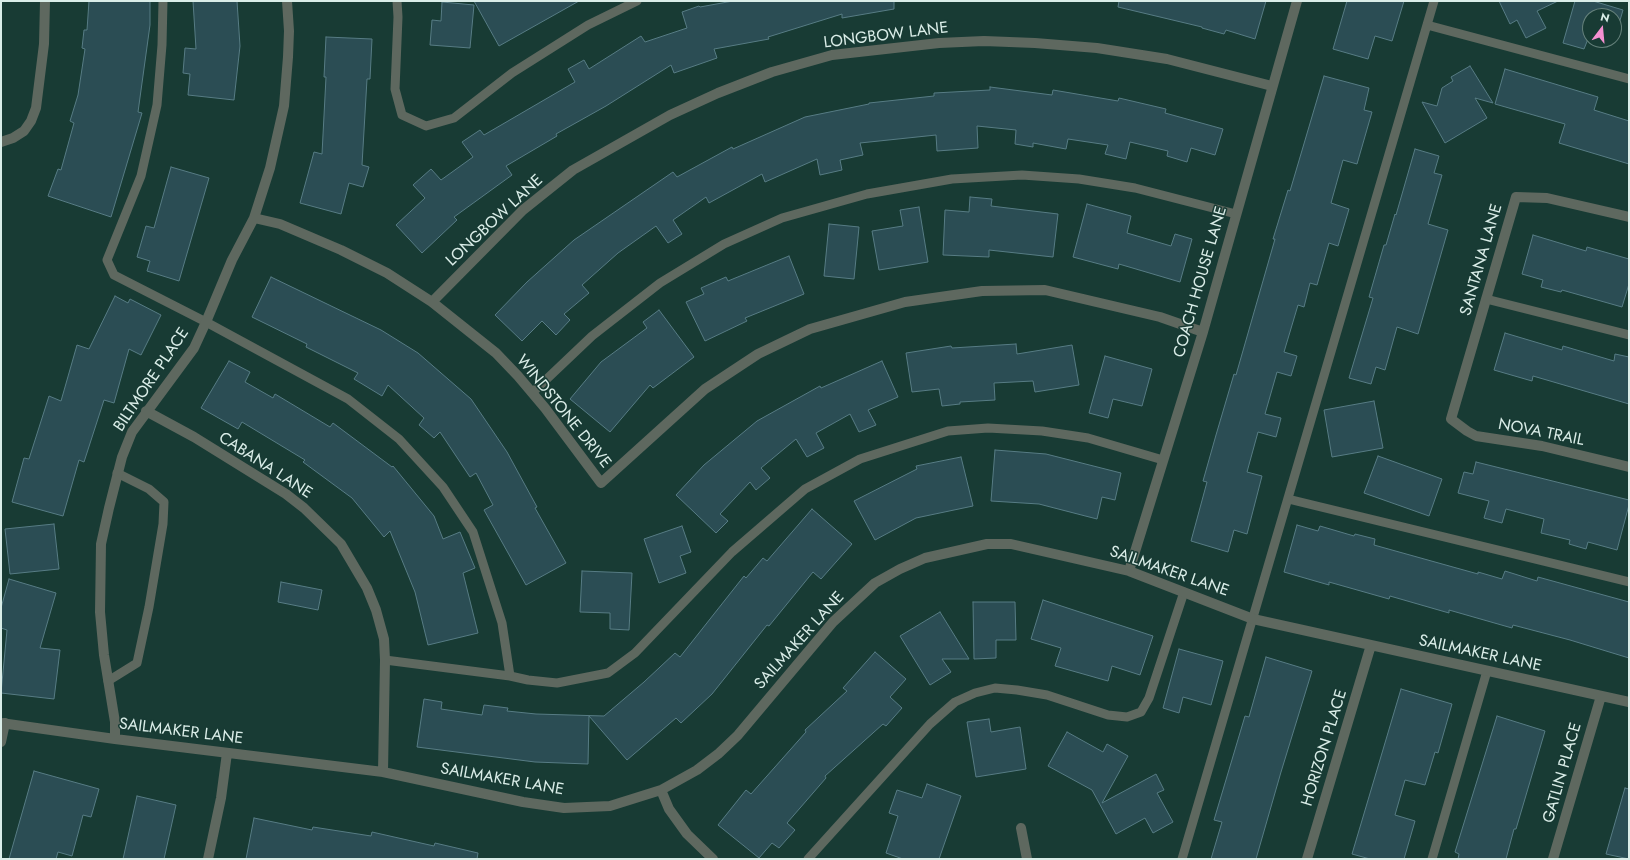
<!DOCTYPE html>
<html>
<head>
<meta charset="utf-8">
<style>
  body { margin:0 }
  #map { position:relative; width:1630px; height:860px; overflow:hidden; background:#183b34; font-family:Jost,sans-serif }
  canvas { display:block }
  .frame { position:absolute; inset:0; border:2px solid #daede8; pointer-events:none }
  .north { position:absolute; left:1582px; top:8px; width:40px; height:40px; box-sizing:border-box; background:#183b34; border:1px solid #66827c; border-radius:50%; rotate:16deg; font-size:11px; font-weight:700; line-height:16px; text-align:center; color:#daede8 }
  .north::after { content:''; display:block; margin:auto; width:14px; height:18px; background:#f590d1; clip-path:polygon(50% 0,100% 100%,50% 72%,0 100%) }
</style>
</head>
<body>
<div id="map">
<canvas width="1630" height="860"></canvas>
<div class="frame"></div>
<div class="north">N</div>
</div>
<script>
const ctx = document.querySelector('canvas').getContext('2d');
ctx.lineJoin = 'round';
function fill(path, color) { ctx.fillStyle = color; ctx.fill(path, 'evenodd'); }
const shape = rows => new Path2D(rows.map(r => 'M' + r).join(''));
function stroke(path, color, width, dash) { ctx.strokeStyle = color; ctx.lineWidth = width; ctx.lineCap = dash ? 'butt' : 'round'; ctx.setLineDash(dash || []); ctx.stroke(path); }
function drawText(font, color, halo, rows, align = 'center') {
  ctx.font = font + ' Jost,sans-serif'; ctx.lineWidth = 3; ctx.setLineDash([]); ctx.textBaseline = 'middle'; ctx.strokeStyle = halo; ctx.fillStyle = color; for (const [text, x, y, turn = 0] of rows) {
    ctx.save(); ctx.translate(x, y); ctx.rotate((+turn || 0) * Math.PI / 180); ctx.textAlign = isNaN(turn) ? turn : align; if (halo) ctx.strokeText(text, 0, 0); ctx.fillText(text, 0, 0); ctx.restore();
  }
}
const building = shape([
  [89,1,150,1,150,25,138,112,142,113,111,217,48,196,58,169,61,170,74,123,70,121,78,95,85,49,82,48,84,30,87,30,89,1],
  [193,1,237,1,240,46,234,100,188,95,190,74,183,73,185,48,196,49,193,1],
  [474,1,579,1,499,46,474,1],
  [733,1,894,1,894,9,842,18,842,14,768,37,769,39,714,49,717,58,674,73,671,65,606,106,556,134,557,136,506,166,512,175,454,217,457,220,422,253,396,225,425,198,413,185,431,169,441,180,473,157,462,142,480,130,484,135,575,82,568,69,584,60,589,69,641,36,645,42,687,28,682,12,699,6,700,7,733,1],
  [1119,1,1266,1,1255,39,1226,30,1224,34,1202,28,1202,27,1118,7,1119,1],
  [1347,1,1404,1,1392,41,1375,36,1368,59,1333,49,1347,1],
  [1499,1,1558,1,1537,11,1546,28,1526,38,1517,20,1510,24,1499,1],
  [1575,1,1593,1,1623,10,1614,41,1612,40,1614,40,1614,16,1590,16,1590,34,1584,49,1563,43,1575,1],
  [442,2,474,5,470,48,430,45,432,20,441,21,442,2],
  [326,37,372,39,370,79,367,79,362,165,369,167,363,187,349,183,341,214,300,203,314,152,322,154,326,77,324,77,326,37],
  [1470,66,1493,103,1475,98,1487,118,1445,143,1422,102,1437,106,1442,88,1453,81,1451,77,1470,66],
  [1505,69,1598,97,1594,110,1629,121,1629,164,1559,143,1565,124,1495,104,1505,69],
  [1324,76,1369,88,1364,110,1372,112,1357,164,1343,160,1331,203,1349,209,1338,246,1329,243,1317,285,1310,283,1304,307,1298,305,1284,352,1297,356,1291,376,1277,372,1265,414,1281,418,1276,437,1258,432,1247,472,1262,476,1247,534,1234,530,1228,552,1191,541,1207,482,1203,481,1216,435,1234,374,1236,375,1275,239,1273,239,1288,190,1290,191,1324,76],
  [990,87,1052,95,1053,90,1118,101,1119,98,1166,109,1165,113,1223,129,1215,155,1191,148,1187,162,1167,156,1168,151,1130,142,1126,159,1105,154,1108,145,1068,139,1066,149,1033,143,1033,147,1015,144,1016,130,977,126,978,148,937,151,936,135,860,143,863,155,840,160,842,170,820,175,817,159,765,182,762,174,709,203,706,197,673,220,682,234,668,243,656,226,618,253,582,285,589,293,564,314,570,320,556,335,542,321,522,341,495,315,527,282,574,240,673,172,677,177,732,147,733,149,805,117,869,104,869,103,934,96,934,93,990,90,990,87],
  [1415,149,1439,156,1434,173,1442,175,1428,224,1448,230,1418,334,1397,327,1385,370,1376,367,1371,384,1349,378,1373,298,1369,297,1384,245,1386,245,1395,214,1396,215,1415,149],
  [171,167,209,178,179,281,147,271,150,261,137,257,146,226,154,228,171,167],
  [970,197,992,199,991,206,1058,214,1053,257,989,250,989,257,943,255,945,210,969,212,970,197],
  [1087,204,1131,216,1127,233,1171,246,1175,234,1192,239,1180,282,1119,264,1118,269,1073,257,1087,204],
  [919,207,928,262,879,270,872,231,903,226,900,210,919,207],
  [829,224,859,227,854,279,824,276,829,224],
  [1533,235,1586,251,1587,247,1629,259,1629,284,1622,307,1562,290,1561,292,1541,287,1543,280,1522,274,1533,235],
  [789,256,804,294,745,318,747,321,705,341,686,302,704,294,701,288,726,277,728,281,789,256],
  [271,277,381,330,418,353,471,399,507,452,537,507,535,508,566,563,526,585,484,510,493,505,476,473,470,477,440,432,434,438,419,425,424,418,388,385,382,396,354,379,358,373,306,347,307,344,252,317,271,277],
  [115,296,128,303,130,299,161,315,141,355,129,349,114,403,104,400,84,462,79,460,63,516,12,502,24,458,29,459,49,396,61,401,77,345,89,349,115,296],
  [659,310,694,357,653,388,650,385,610,432,570,399,601,362,647,328,643,322,659,310],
  [1505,333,1562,350,1563,346,1614,361,1615,354,1629,357,1629,404,1533,376,1532,381,1494,370,1505,333],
  [1016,344,1017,354,1072,345,1079,385,1035,392,1033,381,994,383,995,400,960,402,960,404,942,406,939,389,912,392,906,353,951,346,952,348,1016,344],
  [1105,356,1152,369,1142,406,1113,399,1108,418,1089,413,1105,356],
  [229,361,250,372,245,382,273,398,275,394,330,427,333,423,392,467,393,466,434,516,443,539,460,532,475,568,463,573,478,633,428,645,415,592,390,531,384,537,352,498,303,462,305,460,242,422,238,429,201,408,229,361],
  [882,361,898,397,868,410,876,425,859,432,850,414,816,433,824,448,807,457,796,439,761,468,770,478,756,490,750,482,720,514,728,521,716,533,676,495,704,465,757,421,820,386,821,388,882,361],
  [1374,401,1383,448,1332,457,1324,410,1374,401],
  [995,450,1046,454,1121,473,1115,500,1102,497,1097,519,1039,504,991,501,995,450],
  [1378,456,1442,479,1429,516,1364,493,1378,456],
  [961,457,973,506,916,518,875,540,854,501,917,469,916,466,961,457],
  [1476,462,1629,500,1629,505,1617,550,1588,542,1586,549,1569,544,1570,540,1541,533,1544,519,1506,509,1502,523,1484,518,1489,501,1458,493,1464,472,1473,474,1476,462],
  [812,509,852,544,821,579,813,572,769,626,767,625,712,694,681,723,676,718,627,760,589,716,588,764,535,762,417,747,424,699,442,702,441,709,482,715,484,705,508,708,507,711,536,714,604,716,644,682,675,653,680,657,744,576,746,578,763,558,767,561,812,509],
  [54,524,59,569,10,574,5,529,54,524],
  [1297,525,1318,531,1320,526,1354,536,1355,534,1375,539,1374,545,1478,574,1478,572,1502,579,1505,571,1537,581,1538,577,1629,602,1629,658,1570,640,1513,625,1512,628,1449,610,1449,613,1390,596,1389,599,1329,582,1329,585,1284,572,1297,525],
  [682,526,691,552,680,556,686,573,659,583,644,539,682,526],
  [582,571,632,573,629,630,610,629,610,613,580,612,582,571],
  [9,579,56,593,40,648,60,650,54,699,1,693,7,630,1,628,1,608,9,579],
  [281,582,322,590,318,610,278,602,281,582],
  [1043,600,1153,636,1140,675,1112,666,1108,681,1055,666,1061,648,1031,639,1043,600],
  [973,602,1015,602,1016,640,996,640,996,658,974,659,973,602],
  [940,612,969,659,942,659,951,672,930,685,900,636,940,612],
  [1179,649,1223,661,1211,705,1183,697,1179,713,1163,708,1179,649],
  [875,652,906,679,890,697,902,708,886,726,883,724,825,776,826,778,787,823,795,830,779,848,772,843,759,858,718,825,746,790,751,794,806,732,805,730,847,691,843,688,875,652],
  [1266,657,1312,671,1281,772,1256,859,1211,859,1222,822,1214,820,1245,716,1249,717,1266,657],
  [1401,689,1452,704,1438,753,1435,752,1425,785,1405,780,1395,815,1415,821,1404,859,1370,859,1352,854,1401,689],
  [1497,716,1545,731,1516,829,1514,829,1506,859,1458,859,1459,854,1455,852,1497,716],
  [989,719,991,732,1020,727,1026,769,976,777,967,722,989,719],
  [1067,732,1103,752,1107,744,1128,756,1102,803,1156,774,1164,790,1157,793,1173,822,1153,833,1145,818,1116,834,1092,790,1048,766,1067,732],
  [34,771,99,789,91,817,83,815,72,856,58,852,56,859,9,859,34,771],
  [927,784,961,796,939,859,903,859,886,853,898,816,889,813,897,790,922,798,927,784],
  [1625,788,1629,789,1629,859,1606,854,1625,788],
  [137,796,176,805,164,859,123,859,137,796],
  [254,818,312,830,313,827,371,836,372,832,434,846,435,843,478,853,477,859,246,859,254,818]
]);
const lane = shape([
  [163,1,162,45,157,105,141,176,107,260,114,275,206,322,348,399,399,439,443,487,473,532,502,623,510,676,528,680,557,683,608,673,635,653,732,552,805,489,860,459,948,431,988,428,1042,431,1088,438,1163,460],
  [397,1,398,17,395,89,402,115,426,126,454,118,512,73,588,25,637,1],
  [1427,25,1629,79],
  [1486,299,1629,335],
  [532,393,592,336,660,283,724,244,782,218,867,194,952,179,1022,175,1079,179,1135,188,1236,214],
  [1288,499,1629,582],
  [385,660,510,676],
  [108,681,137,663,149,607,163,524,164,502,149,489,117,473],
  [808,859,930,724,955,702,975,693,995,688,1017,690,1047,695,1108,715,1127,717,1141,712,1149,698,1184,592],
  [1182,859,1434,1],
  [1432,859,1487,671]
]);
const street = shape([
  [1,142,13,138,24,131,31,121,36,108,44,44,45,1],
  [1629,217,1547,198,1516,197,1451,419,1467,431,1476,436,1542,446,1629,467],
  [254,218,280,224,341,250,387,273,432,302,496,353,518,376,545,408,601,483,705,389,758,354,810,329,905,302,982,291,1045,290,1160,317,1203,332],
  [432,302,523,210,573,170,670,115,718,93,772,72,832,55,939,43,984,41,1035,43,1097,48,1167,59,1272,86],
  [146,411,194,437,286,494,304,508,341,544,367,588,376,610,384,639,385,660,383,772],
  [1129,571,1203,332,1297,1],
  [1,723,115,739,383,772,523,802,564,808,610,806,661,790,697,770,718,754,738,735,833,622,875,583,900,569,925,558,987,544,1011,544,1129,571,1253,619,1629,702],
  [115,739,115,722,104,655,100,612,101,544,109,508,122,457,132,432,194,348,206,322,232,260,254,218,270,168,284,106,288,57,289,31,287,1],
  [1,742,5,723],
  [661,790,669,809,687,834,713,859],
  [1021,828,1027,859],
  [208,859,221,798,227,753],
  [1307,859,1371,645],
  [1553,859,1601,696]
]);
const streetNames = [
  ["LONGBOW LANE",886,36,-7],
  ["LONGBOW LANE",495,221,-43],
  ["SANTANA LANE",1482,260,-74],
  ["COACH HOUSE LANE",1201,282,-74],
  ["BILTMORE PLACE",152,380,-56],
  ["WINDSTONE DRIVE",563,412,51],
  ["NOVA TRAIL",1541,433,11],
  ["CABANA LANE",265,466,33],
  ["SAILMAKER LANE",1169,572,19],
  ["SAILMAKER LANE",800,641,-48],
  ["SAILMAKER LANE",1480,654,12],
  ["SAILMAKER LANE",181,732,7],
  ["HORIZON PLACE",1325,748,-73],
  ["GATLIN PLACE",1563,773,-74],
  ["SAILMAKER LANE",502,780,10]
];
fill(building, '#2b4d54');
stroke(building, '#577c84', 1);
stroke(lane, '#5e685f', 9);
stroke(street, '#5e685f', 10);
drawText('16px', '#daede8', '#183b34', streetNames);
</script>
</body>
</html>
